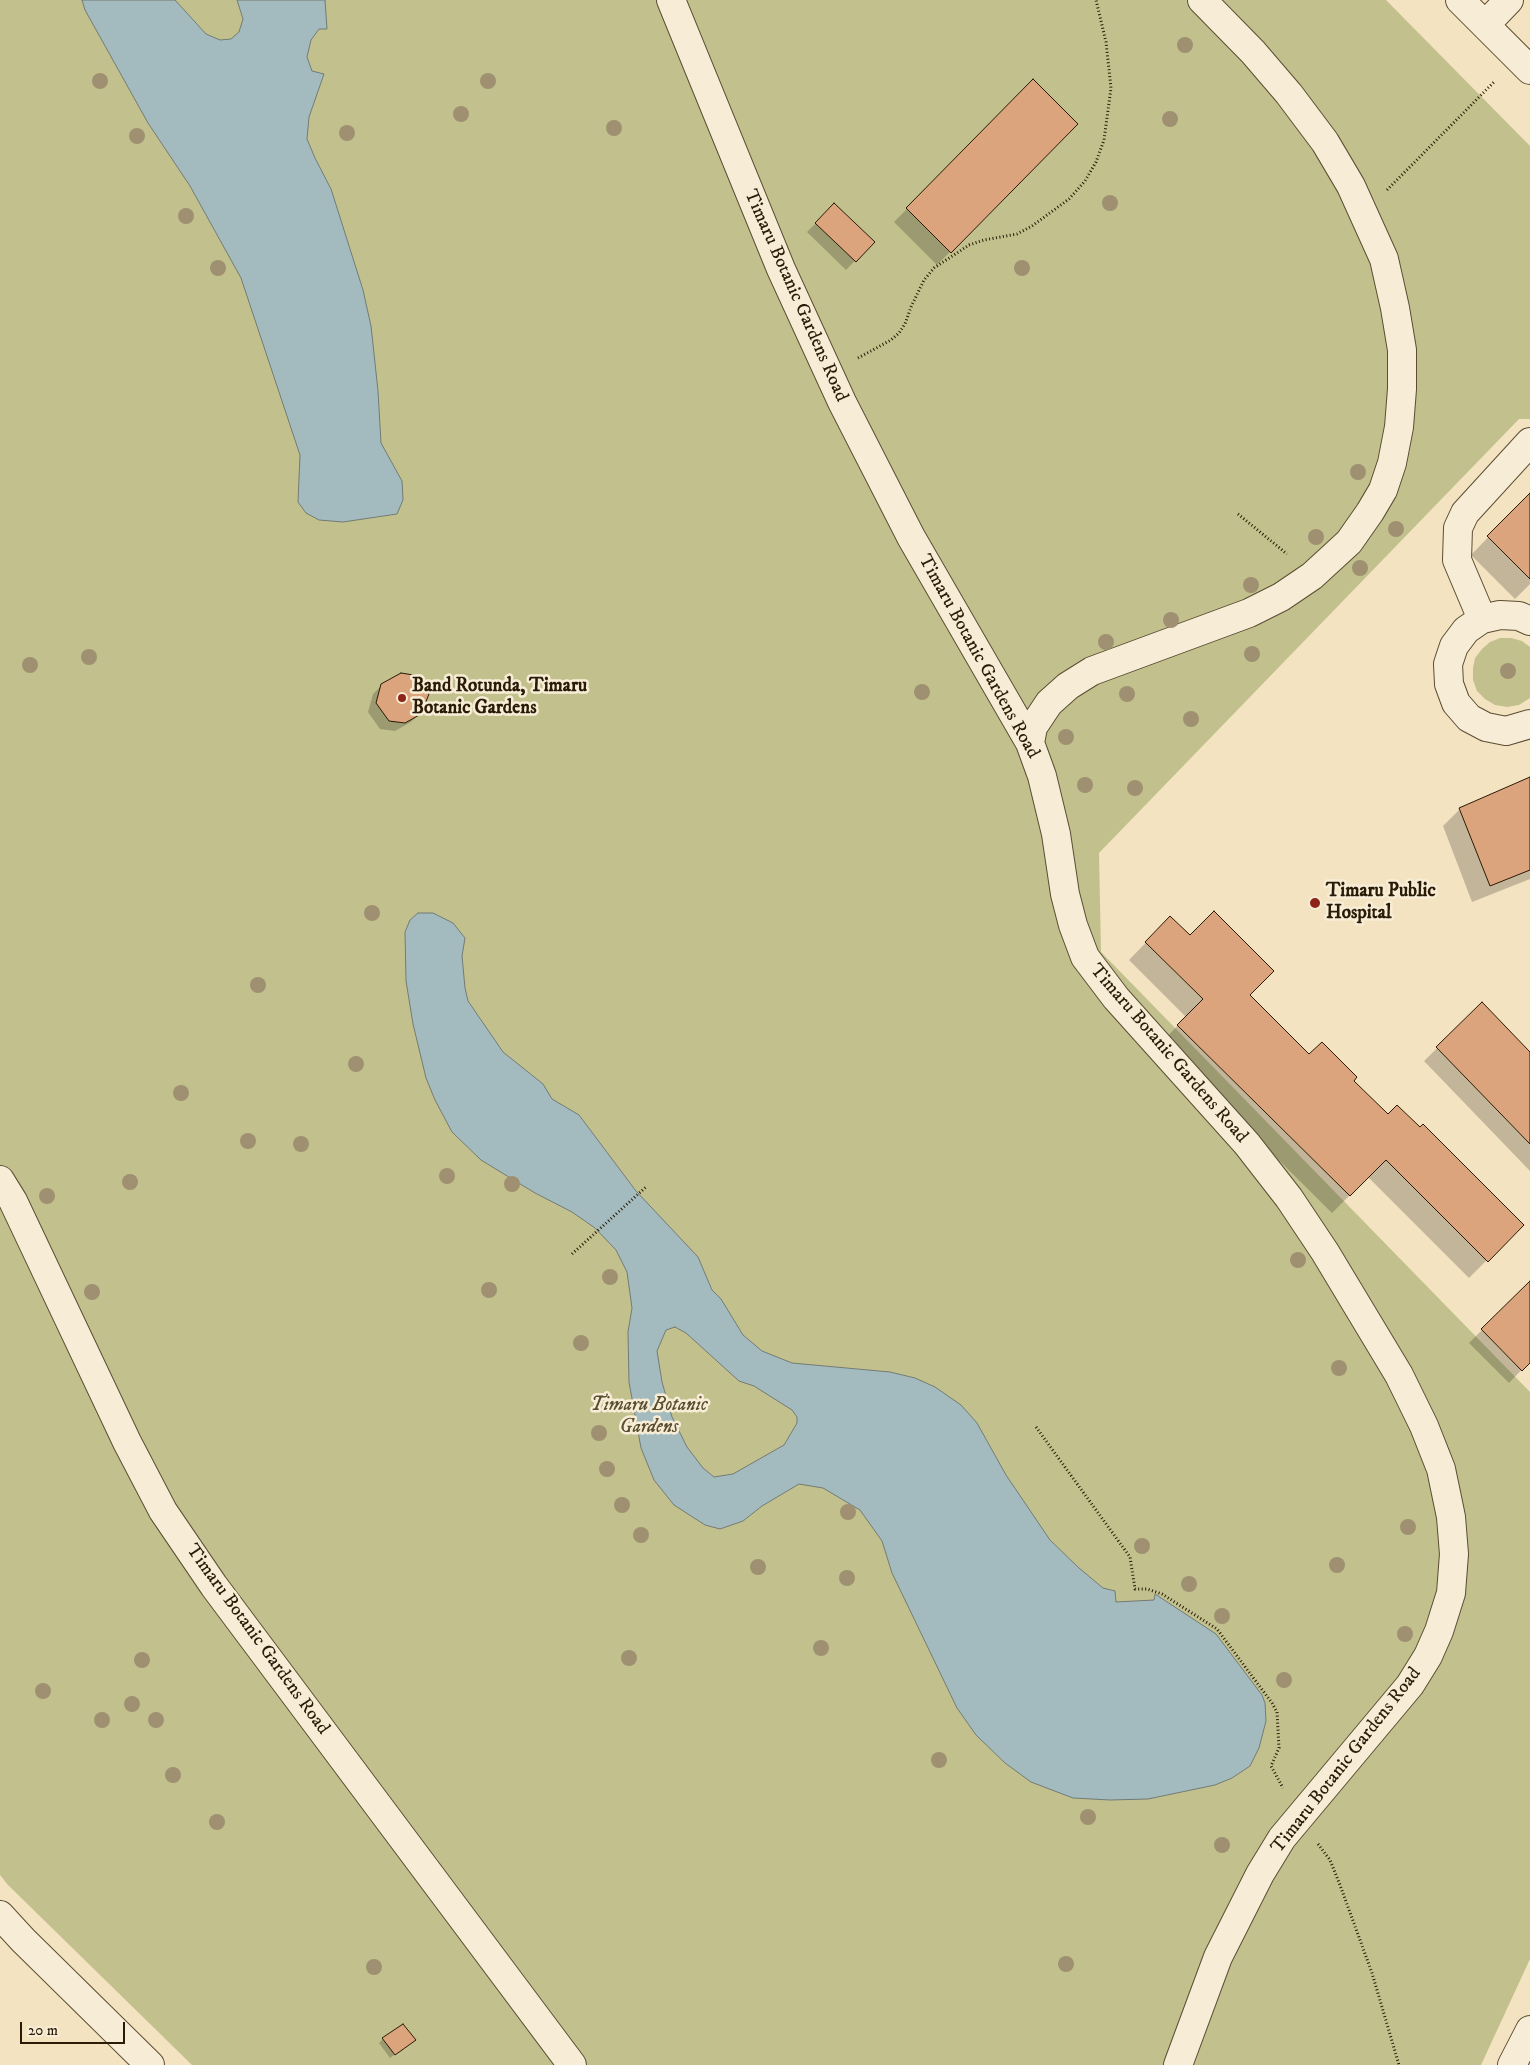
<!DOCTYPE html>
<html>
<head>
<meta charset="utf-8">
<style>
  body { margin:0 }
  #map { position:relative; width:1530px; height:2065px; overflow:hidden; background:#f3e3c0; font-family:"IM FELL DW Pica",serif }
  canvas { display:block }
  .scale { position:absolute; left:20px; top:2022px; width:105px; height:22px; box-sizing:border-box; border:2px solid #2a1b06; border-top:0; padding-left:6px; font-size:15px; line-height:18px; white-space:nowrap; color:#2a1b06; -webkit-text-stroke:4px #f7edd6; paint-order:stroke }
</style>
</head>
<body>
<div id="map">
<canvas width="1530" height="2065"></canvas>
<div class="scale">20 m</div>
</div>
<script>
const ctx = document.querySelector('canvas').getContext('2d');
ctx.lineJoin = 'round';
function fill(path, color) { ctx.fillStyle = color; ctx.fill(path, 'evenodd'); }
const shape = rows => new Path2D(rows.map(r => 'M' + r).join(''));
function stroke(path, color, width, dash) { ctx.strokeStyle = color; ctx.lineWidth = width; ctx.lineCap = dash ? 'butt' : 'round'; ctx.setLineDash(dash || []); ctx.stroke(path); }
function drawText(font, color, halo, rows, align = 'center') {
  ctx.font = font + ' "IM FELL DW Pica",serif'; ctx.lineWidth = 5; ctx.setLineDash([]); ctx.textBaseline = 'middle'; ctx.strokeStyle = halo; ctx.fillStyle = color; for (const [text, x, y, turn = 0] of rows) {
    ctx.save(); ctx.translate(x, y); ctx.rotate((+turn || 0) * Math.PI / 180); ctx.textAlign = isNaN(turn) ? turn : align; if (halo) ctx.strokeText(text, 0, 0); ctx.fillText(text, 0, 0); ctx.restore();
  }
}
const green = shape([
  [0,0,1386,0,1530,146,1530,419,1519,419,1099,853,1101,952,1530,1392,1530,1959,1481,2065,192,2065,8,1885,0,1875],
  [1500,638,1511,638,1522,641,1530,647,1530,698,1519,705,1507,707,1495,705,1485,699,1477,691,1473,680,1473,668,1475,658,1482,649,1490,642]
]);
const water = shape([
  [82,0,175,0,206,34,220,40,231,39,239,32,243,19,237,0,325,0,327,29,319,29,311,40,307,57,312,71,324,74,309,117,307,139,315,158,331,189,363,290,371,326,378,391,381,443,402,481,403,500,397,514,343,522,319,520,306,513,298,502,300,455,241,278,190,186,148,123,85,10,82,0],
  [418,913,433,913,453,923,465,938,462,956,465,988,468,1001,503,1052,543,1084,552,1099,579,1115,636,1191,698,1257,712,1290,721,1299,743,1335,762,1351,792,1363,890,1372,915,1378,935,1387,961,1405,977,1423,1006,1475,1050,1540,1079,1568,1103,1588,1115,1591,1116,1602,1154,1600,1155,1594,1216,1634,1262,1695,1265,1703,1266,1721,1259,1748,1250,1766,1232,1778,1215,1785,1148,1799,1110,1800,1073,1798,1031,1782,1005,1763,976,1735,957,1708,892,1573,882,1541,860,1510,823,1488,799,1484,762,1506,743,1521,720,1529,705,1525,674,1505,654,1480,641,1448,629,1382,628,1332,632,1308,627,1272,616,1250,595,1228,572,1212,535,1193,481,1160,452,1132,435,1100,426,1078,413,1024,406,981,405,932,410,920,418,913],
  [675,1327,686,1333,739,1381,754,1386,792,1410,797,1417,797,1423,784,1445,733,1474,714,1477,703,1468,687,1447,672,1417,662,1382,657,1351,666,1330,675,1327]
]);
const shadow = shape([
  [1033,81,1077,124,937,265,894,222],
  [834,205,873,242,846,270,807,232],
  [1530,494,1530,584,1515,599,1471,555],
  [382,685,420,713,411,722,395,731,380,729,368,712,373,694],
  [1530,778,1530,879,1472,902,1443,826,1460,809],
  [1170,918,1309,1056,1352,1081,1388,1116,1522,1225,1469,1278,1368,1177,1332,1213,1161,1043,1186,1017,1129,960],
  [1482,1004,1530,1054,1530,1171,1424,1061],
  [1530,1282,1530,1361,1509,1383,1469,1343],
  [383,2039,410,2044,390,2058,379,2043]
]);
const building = shape([
  [1033,79,1078,124,951,253,906,208,1033,79],
  [834,203,875,242,856,262,815,223,834,203],
  [1530,493,1530,579,1487,536,1530,493],
  [401,673,420,676,429,694,421,714,405,723,389,721,376,703,381,684,401,673],
  [1530,777,1530,870,1490,886,1459,808,1530,777],
  [1214,911,1274,971,1250,995,1309,1054,1322,1042,1357,1077,1354,1081,1388,1114,1397,1105,1420,1127,1423,1124,1524,1225,1488,1262,1386,1160,1350,1196,1177,1025,1203,999,1145,942,1170,916,1190,935,1214,911],
  [1482,1002,1530,1052,1530,1144,1436,1047,1482,1002],
  [1530,1281,1530,1363,1522,1371,1481,1329,1530,1281],
  [403,2024,416,2040,395,2055,382,2038,403,2024]
]);
const path = shape([
  [1387,190,1495,81],
  [858,358,891,340,899,333,905,324,911,307,924,280,934,268,969,245,984,240,1017,234,1032,226,1069,199,1085,181,1096,162,1104,140,1111,88,1106,42,1096,0],
  [1238,514,1287,554],
  [572,1254,647,1186],
  [1036,1427,1130,1557,1135,1589,1147,1589,1162,1594,1217,1629,1272,1703,1277,1712,1279,1748,1271,1766,1283,1788],
  [1318,1844,1330,1860,1340,1885,1372,1973,1399,2065]
]);
const minor = shape([
  [671,0,781,269,842,402,911,537,1030,743,1042,776,1056,834,1065,894,1073,925,1085,957,1116,998,1247,1144,1289,1198,1325,1252,1399,1375,1424,1426,1441,1469,1451,1517,1454,1554,1451,1593,1439,1631,1428,1656,1410,1685,1282,1838,1260,1874,1218,1957,1178,2065],
  [1460,0,1530,70],
  [1485,25,1509,0],
  [1482,619,1457,560,1458,528,1465,513,1530,442],
  [1530,621,1519,616,1500,615,1482,619,1466,630,1454,646,1448,664,1449,684,1456,703,1469,718,1486,727,1506,731,1530,724],
  [1030,743,1033,727,1049,703,1068,686,1092,671,1249,613,1281,597,1312,576,1349,542,1370,512,1383,490,1392,463,1399,427,1402,389,1402,350,1395,308,1384,259,1351,186,1325,142,1289,94,1253,52,1202,0],
  [0,1180,13,1201,127,1442,163,1511,214,1586,572,2065],
  [0,1915,23,1940,150,2065],
  [1512,2065,1530,2030]
]);
const trees = [
  [1185,45],
  [100,81],
  [488,81],
  [461,114],
  [1170,119],
  [614,128],
  [347,133],
  [137,136],
  [1110,203],
  [186,216],
  [218,268],
  [1022,268],
  [1358,472],
  [1396,529],
  [1316,537],
  [1360,568],
  [1251,585],
  [1171,620],
  [1106,642],
  [1252,654],
  [89,657],
  [30,665],
  [1508,671],
  [922,692],
  [1127,694],
  [1191,719],
  [1066,737],
  [1085,785],
  [1135,788],
  [372,913],
  [258,985],
  [356,1064],
  [181,1093],
  [248,1141],
  [301,1144],
  [447,1176],
  [130,1182],
  [512,1184],
  [47,1196],
  [1298,1260],
  [610,1277],
  [489,1290],
  [92,1292],
  [581,1343],
  [1339,1368],
  [599,1433],
  [607,1469],
  [622,1505],
  [848,1512],
  [1408,1527],
  [641,1535],
  [1142,1546],
  [1337,1565],
  [758,1567],
  [847,1578],
  [1189,1584],
  [1222,1616],
  [1405,1634],
  [821,1648],
  [629,1658],
  [142,1660],
  [1284,1680],
  [43,1691],
  [132,1704],
  [102,1720],
  [156,1720],
  [939,1760],
  [173,1775],
  [1088,1817],
  [217,1822],
  [1222,1845],
  [1066,1964],
  [374,1967]
];
const markers = [
  [402,698,5,"#8f2418"],
  [1315,903,6,"#8f2418"]
];
const streetNames = [
  ["Timaru Botanic Gardens Road",795,296,66],
  ["Timaru Botanic Gardens Road",978,657,61],
  ["Timaru Botanic Gardens Road",1168,1054,49],
  ["Timaru Botanic Gardens Road",257,1640,54],
  ["Timaru Botanic Gardens Road",1347,1761,-52]
];
const poiNames = [
  ["Band Rotunda, Timaru",412,687],
  ["Botanic Gardens",412,709],
  ["Timaru Public",1326,892],
  ["Hospital",1326,914]
];
const parkNames = [
  ["Timaru Botanic",649,1406],
  ["Gardens",649,1428]
];
fill(green, '#c2c18d');
fill(water, '#a3bbbf');
stroke(water, '#737b75', 1);
fill(shadow, '#0003');
fill(building, '#dba47c');
stroke(building, '#2a1b06', 1);
stroke(minor, '#5c4d34', 30);
stroke(path, '#2a1b06', 3, [1, 2.5]);
stroke(minor, '#f7edd6', 28);
ctx.fillStyle = '#9e9070';
for (const [x, y] of trees) { ctx.beginPath(); ctx.arc(x, y, 8, 0, 2 * Math.PI); ctx.fill(); }
for (const [x, y, r, color] of markers) { const dot = new Path2D(); dot.arc(x, y, r, 0, 2 * Math.PI); ctx.fillStyle = color; ctx.fill(dot); stroke(dot, '#f7edd6', 2); }
drawText('19px', '#2a1b06', '#f7edd6', streetNames);
drawText('bold 19px', '#2a1b06', '#f7edd6', poiNames, 'left');
drawText('italic 19px', '#584d2e', '#f7edd6', parkNames);
</script>
</body>
</html>
